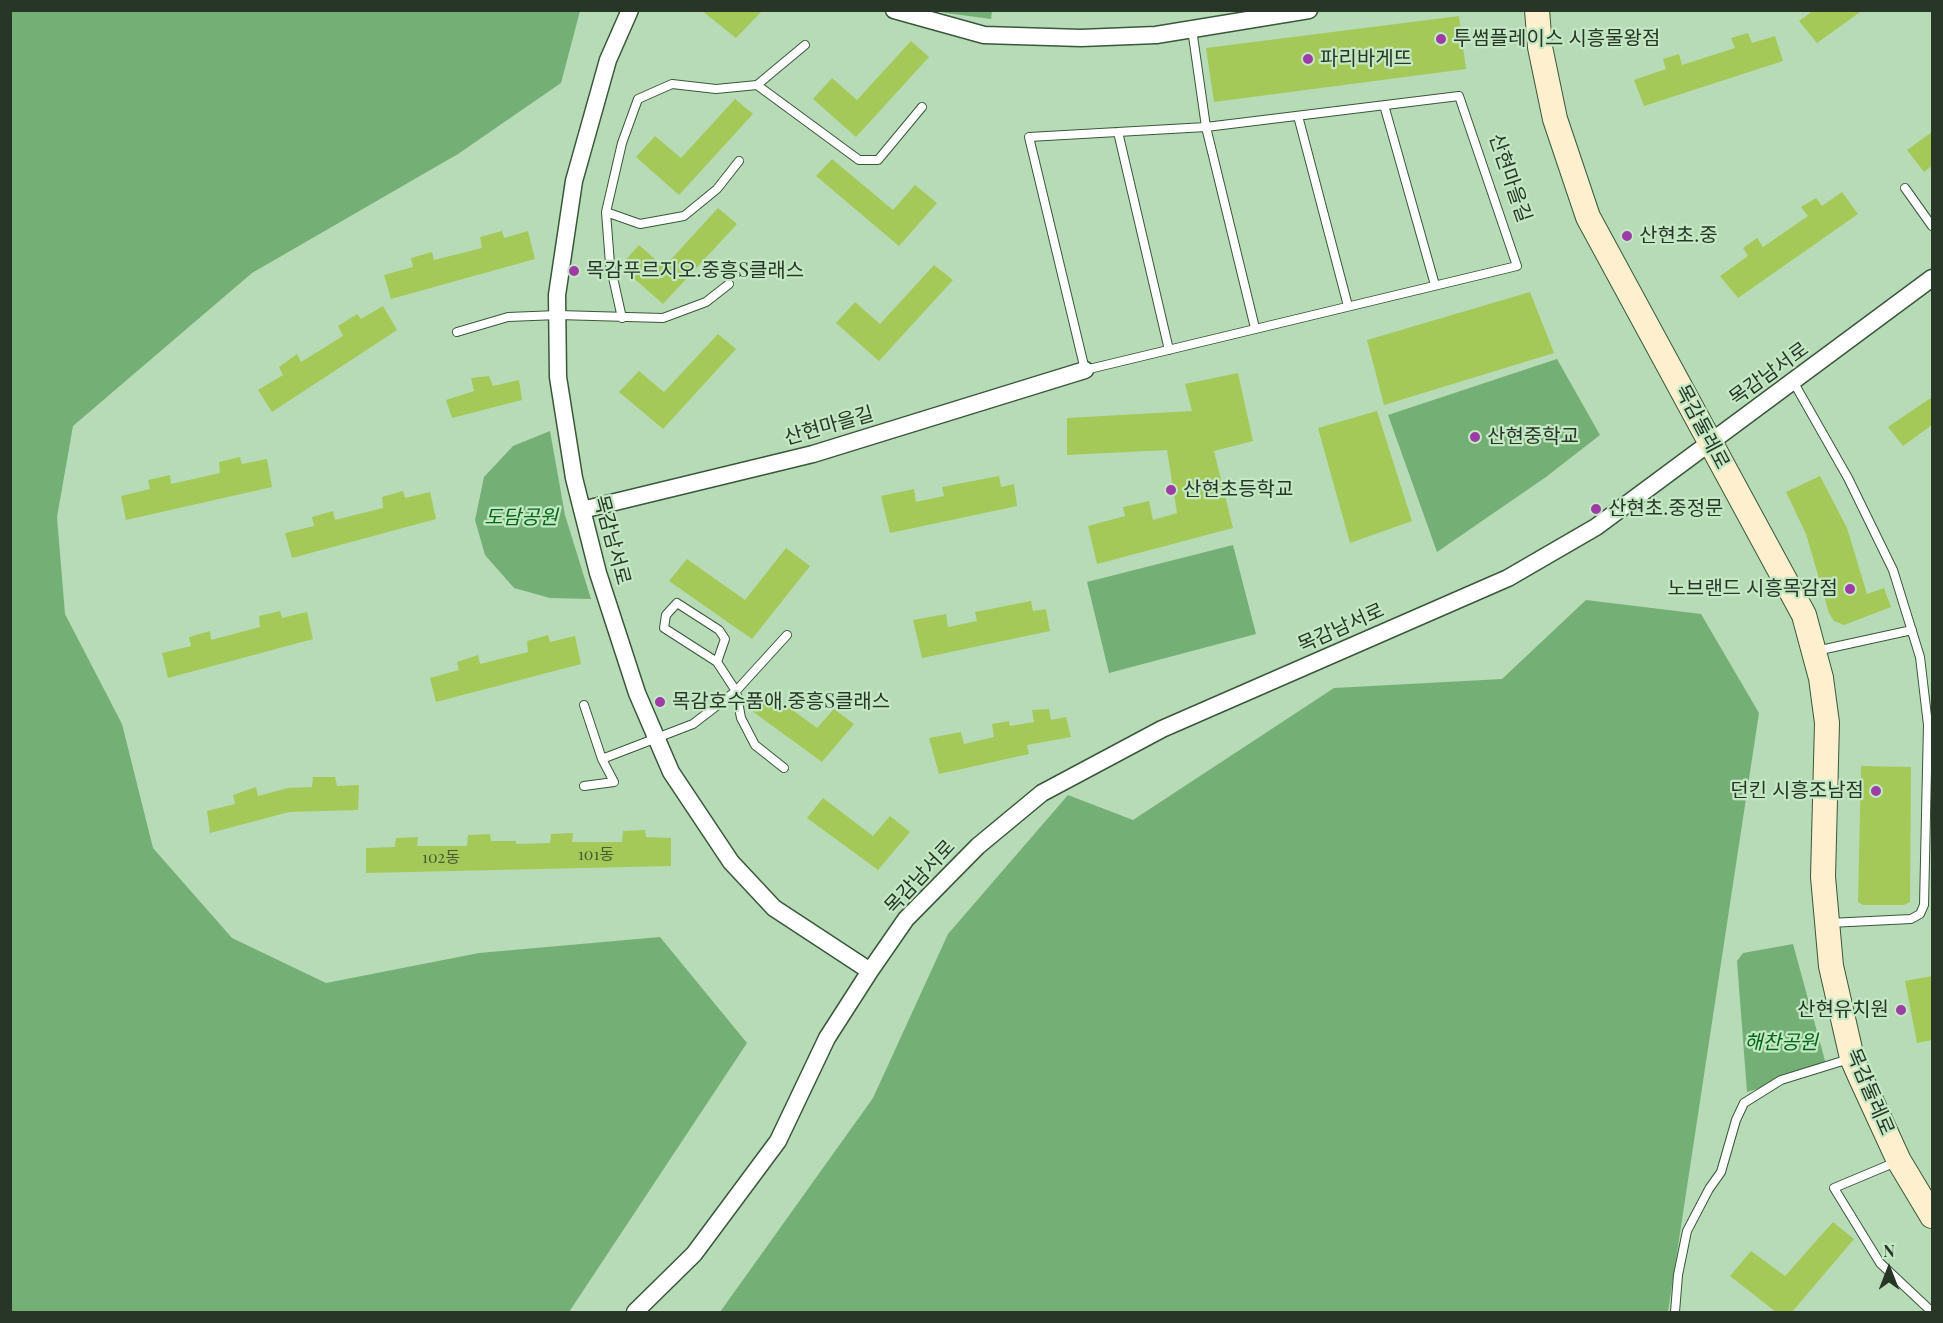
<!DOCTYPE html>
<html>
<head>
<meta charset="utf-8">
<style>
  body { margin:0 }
  #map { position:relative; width:1943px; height:1323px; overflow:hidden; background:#b7dbb7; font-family:"Playfair Display",serif }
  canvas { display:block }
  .frame { position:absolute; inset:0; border:12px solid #283628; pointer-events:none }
  .north { position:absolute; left:1859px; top:1239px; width:60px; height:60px; -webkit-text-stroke:4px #c4e8c4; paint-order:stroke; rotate:0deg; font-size:16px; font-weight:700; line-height:24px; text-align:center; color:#283628 }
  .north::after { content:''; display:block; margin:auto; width:21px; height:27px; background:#283628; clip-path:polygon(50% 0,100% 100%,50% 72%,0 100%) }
</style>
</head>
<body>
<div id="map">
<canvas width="1943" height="1323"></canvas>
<div class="frame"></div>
<div class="north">N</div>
</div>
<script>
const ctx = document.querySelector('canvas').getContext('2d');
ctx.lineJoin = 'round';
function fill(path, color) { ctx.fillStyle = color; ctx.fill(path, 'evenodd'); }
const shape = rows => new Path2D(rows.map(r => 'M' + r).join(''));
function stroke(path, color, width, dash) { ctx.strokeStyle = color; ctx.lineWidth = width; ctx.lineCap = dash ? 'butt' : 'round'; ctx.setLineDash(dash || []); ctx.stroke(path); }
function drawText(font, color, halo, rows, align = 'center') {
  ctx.font = font + ' "Playfair Display","Noto Sans KR",serif'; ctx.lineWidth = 4.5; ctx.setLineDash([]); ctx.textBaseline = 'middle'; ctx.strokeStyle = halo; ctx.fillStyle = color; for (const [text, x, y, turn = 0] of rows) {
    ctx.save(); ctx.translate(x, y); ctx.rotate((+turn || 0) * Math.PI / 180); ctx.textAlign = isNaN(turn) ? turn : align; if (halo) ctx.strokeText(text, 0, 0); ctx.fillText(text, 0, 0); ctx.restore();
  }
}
const green = shape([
  [10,11,580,11,561,83,458,154,252,273,73,426,57,517,65,614,122,724,153,848,232,938,326,983,479,953,660,937,747,1043,569,1312,11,1312],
  [939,11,992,11,991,19,946,13],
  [1557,359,1600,435,1546,477,1437,552,1388,415],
  [550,431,565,515,591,599,550,598,514,588,485,555,475,520,484,477,513,446],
  [1233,545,1256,634,1109,673,1087,582],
  [1586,600,1701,614,1759,713,1668,1312,720,1312,873,1098,948,934,1068,795,1133,820,1334,688,1502,679],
  [1793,944,1827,1068,1747,1092,1737,961,1743,953]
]);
const building = shape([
  [701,10,763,10,736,38],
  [1814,10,1863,10,1817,43,1799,21],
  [1459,16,1466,69,1214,102,1206,48],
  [1748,33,1752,43,1775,36,1783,61,1644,106,1634,80,1666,69,1663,59,1679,54,1682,65,1735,48,1731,38],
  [911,41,929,57,856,137,813,99,832,78,857,100],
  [735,99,753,114,679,195,636,157,655,136,681,158],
  [1932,132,1932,166,1924,172,1907,150],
  [832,159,893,210,915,185,937,203,899,246,816,176],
  [1842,192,1858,214,1738,298,1720,276,1748,256,1743,248,1757,238,1763,247,1808,216,1801,207,1816,198,1822,206],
  [718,208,737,224,663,304,620,266,639,245,664,267],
  [502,231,504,238,528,231,535,259,391,299,384,275,413,267,411,258,432,252,434,260,482,248,480,237],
  [934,265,953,280,879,361,836,323,855,302,880,324],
  [1530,292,1554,353,1384,405,1367,340],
  [383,306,397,330,272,412,258,390,283,375,279,367,297,354,301,362,343,336,338,326,357,314,361,319],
  [718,334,736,349,663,429,619,392,639,371,664,392],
  [1238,373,1253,441,1214,451,1233,528,1097,564,1088,526,1125,516,1123,507,1149,501,1153,520,1177,513,1167,450,1067,455,1067,418,1192,411,1185,384],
  [489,376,493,386,519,380,522,400,452,418,446,400,474,391,471,378],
  [1932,397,1932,425,1903,446,1888,427],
  [1377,411,1412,521,1350,543,1318,428],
  [240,457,242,464,267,459,272,487,126,520,121,496,150,489,148,480,170,475,171,484,220,473,219,462],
  [999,476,1001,487,1014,484,1017,506,890,533,881,496,914,489,916,502,944,496,942,487],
  [1820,476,1847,528,1867,594,1884,588,1891,607,1844,625,1834,621,1829,613,1806,534,1786,492],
  [403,491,405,498,430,492,436,519,292,558,285,533,314,526,312,517,333,511,335,520,383,508,382,497],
  [786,548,810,566,752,639,669,581,687,559,745,600],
  [1031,601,1033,611,1046,609,1050,631,922,658,913,620,946,614,948,627,977,621,975,612],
  [280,611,282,618,307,612,313,639,168,678,162,653,191,646,189,637,210,631,211,640,260,627,259,616],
  [548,635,550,642,575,636,581,664,436,702,430,678,459,670,457,662,478,655,480,664,528,652,527,641],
  [767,691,817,728,834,709,854,724,822,762,752,711],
  [1049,709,1051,720,1066,717,1071,737,1027,745,1029,754,939,774,929,738,961,732,964,744,994,737,992,724,1009,721,1010,726,1034,722,1032,710],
  [1861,766,1911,767,1910,902,1904,905,1863,905,1858,902],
  [313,777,335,777,337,786,359,785,358,810,289,812,210,833,207,811,235,804,233,795,256,787,258,796,288,788,312,787],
  [823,798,873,836,890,816,910,832,878,870,807,818],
  [645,830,646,837,671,838,671,866,366,873,366,848,395,847,396,838,418,837,417,846,467,846,468,835,490,834,491,841,516,841,516,844,550,843,551,834,573,833,572,842,622,842,623,831],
  [1932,976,1932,1040,1917,1043,1905,981],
  [1833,1222,1854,1239,1792,1312,1776,1312,1730,1276,1751,1251,1785,1276]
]);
const lane = shape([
  [1192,29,1206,127,1255,328],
  [757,85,859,160,878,160,922,107],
  [1459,96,1517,266,1085,370,1029,137,1206,127,1459,96],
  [1384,105,1435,285],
  [1298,116,1348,306],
  [1118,132,1169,350],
  [1905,188,1932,226],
  [606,212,640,224,684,216,717,189,739,161],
  [622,318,610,264,606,212,622,143,638,99,672,84,716,89,757,85,805,45],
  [457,332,508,317,558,315,663,318,706,302,729,284],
  [1794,383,1848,478,1893,570,1920,657,1928,725,1924,905,1920,914,1911,919,1829,923],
  [1816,651,1912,630],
  [717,662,725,639,719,630,677,603,666,615,664,628,717,662,736,691,741,718,755,745,784,768],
  [584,705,602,759,693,724,736,691,787,635],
  [584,786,614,782,602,759],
  [1896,1162,1834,1188,1880,1263,1932,1312],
  [1675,1312,1678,1275,1687,1231,1709,1189,1721,1172,1736,1120,1744,1103,1781,1080,1849,1059]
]);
const street = shape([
  [630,10,608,60,574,181,557,295,558,377,574,478,598,573,637,693,671,772,731,862,774,908,870,971,906,919,978,846,1042,793,1162,729,1508,578,1596,527,1932,278],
  [894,10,984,35,1081,38,1156,35,1309,10],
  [582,510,813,454,1085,370],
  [635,1312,694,1254,778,1141,827,1038,870,971]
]);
const secondary = shape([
  [1537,10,1540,47,1555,119,1588,217,1804,615,1821,678,1827,723,1823,877,1831,966,1852,1058,1859,1074,1899,1161,1932,1216]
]);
const markers = [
  [1441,39,6,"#9c3ca4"],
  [1308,59,6,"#9c3ca4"],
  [1627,236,6,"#9c3ca4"],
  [574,271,6,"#9c3ca4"],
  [1475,437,6,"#9c3ca4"],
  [1171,490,6,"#9c3ca4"],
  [1596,509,6,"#9c3ca4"],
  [1850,589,6,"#9c3ca4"],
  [660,702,6,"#9c3ca4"],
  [1876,791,6,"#9c3ca4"],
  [1901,1010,6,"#9c3ca4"]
];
const numberNames = [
  ["101동",596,855],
  ["102동",441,858]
];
const poiNames = [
  ["투썸플레이스 시흥물왕점",1453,39],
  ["파리바게뜨",1320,59],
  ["산현초.중",1639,236],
  ["목감푸르지오.중흥S클래스",586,271],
  ["산현중학교",1487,437],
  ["산현초등학교",1183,490],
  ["산현초.중정문",1608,509],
  ["노브랜드 시흥목감점",1838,589,"right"],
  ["목감호수품애.중흥S클래스",672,702],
  ["던킨 시흥조남점",1864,791,"right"],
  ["산현유치원",1889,1010,"right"]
];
const streetNames = [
  ["산현마을길",1510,178,71],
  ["목감남서로",1769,374,-36],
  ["산현마을길",829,426,-16],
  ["목감둘레로",1702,427,62],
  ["목감남서로",612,540,75],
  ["목감남서로",1341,628,-24],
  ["목감남서로",920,877,-47],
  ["목감둘레로",1870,1092,67]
];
const parkNames = [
  ["도담공원",521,518],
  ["해찬공원",1781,1043]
];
fill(green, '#74b075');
fill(building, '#a4c958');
stroke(lane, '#39583a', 10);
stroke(street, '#39583a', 19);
stroke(secondary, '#39583a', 26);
stroke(lane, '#fff', 8);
stroke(street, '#fff', 16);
stroke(secondary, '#feefce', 24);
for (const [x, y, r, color] of markers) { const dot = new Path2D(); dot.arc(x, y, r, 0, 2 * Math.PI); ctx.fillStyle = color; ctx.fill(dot); stroke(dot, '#c4e8c4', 2); }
drawText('16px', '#475b34', null, numberNames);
drawText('20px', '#283628', '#c4e8c4', poiNames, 'left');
drawText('20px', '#283628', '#c4e8c4', streetNames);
drawText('italic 20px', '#006817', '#c4e8c4', parkNames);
</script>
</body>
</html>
